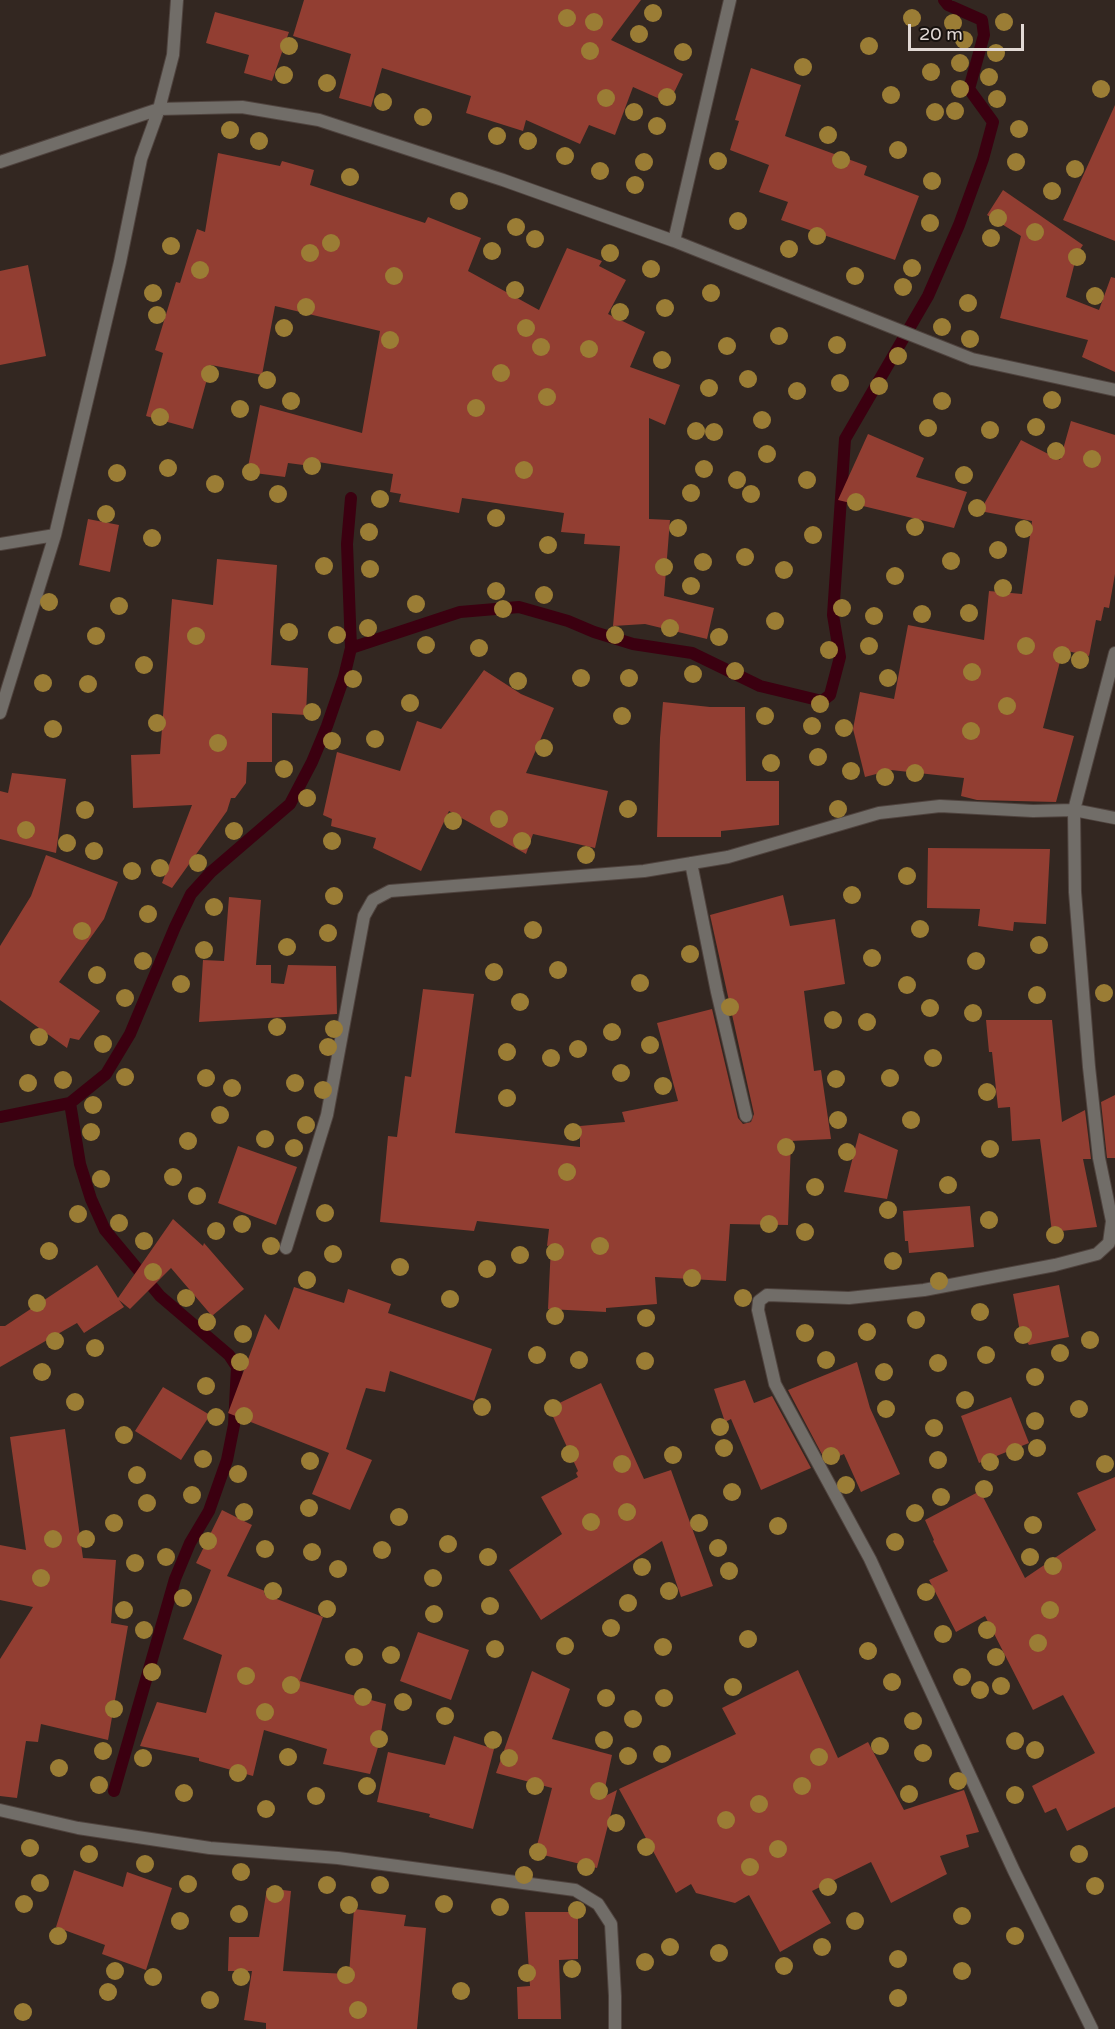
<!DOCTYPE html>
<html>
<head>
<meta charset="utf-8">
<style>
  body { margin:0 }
  #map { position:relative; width:1115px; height:2029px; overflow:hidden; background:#332721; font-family:"Varela Round",sans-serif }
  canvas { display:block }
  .scale { position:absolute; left:908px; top:24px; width:116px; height:27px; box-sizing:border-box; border:3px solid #e2d9d5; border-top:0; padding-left:8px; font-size:18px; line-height:21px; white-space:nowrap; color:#e2d9d5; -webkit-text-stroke:4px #17110e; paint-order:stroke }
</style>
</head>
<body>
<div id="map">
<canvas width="1115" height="2029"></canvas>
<div class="scale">20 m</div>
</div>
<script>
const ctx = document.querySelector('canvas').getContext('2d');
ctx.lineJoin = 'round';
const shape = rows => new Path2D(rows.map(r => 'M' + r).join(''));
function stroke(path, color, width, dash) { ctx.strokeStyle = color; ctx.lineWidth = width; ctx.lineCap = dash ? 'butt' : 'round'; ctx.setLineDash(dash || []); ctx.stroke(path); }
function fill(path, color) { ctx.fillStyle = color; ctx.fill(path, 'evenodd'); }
const stream = shape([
  [351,648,460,612,519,607,568,621,594,632,633,644,692,653,760,686,822,701,830,695,840,657,833,615,845,439,928,296,959,225,983,159,993,122,969,89,984,35,982,20,948,5,944,0],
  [70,1103,80,1164,91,1199,105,1230,160,1296,229,1355,237,1367,234,1425,227,1460,209,1511,190,1543,175,1579,114,1791],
  [0,1117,70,1103,106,1074,130,1034,175,927,191,894,211,872,290,804,312,762,327,726,344,677,351,648,347,544,351,498]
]);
const building = shape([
  [304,0,641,0,611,40,683,74,669,103,633,87,615,135,589,125,580,144,526,120,523,131,466,113,471,96,382,68,371,107,339,98,351,54,293,36],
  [215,12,289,32,272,81,244,73,249,55,206,43],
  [751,68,801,85,785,136,867,166,864,175,919,196,895,260,781,220,788,202,759,192,769,165,730,150,739,121,735,120],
  [1115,105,1115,241,1063,220],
  [218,153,280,166,282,161,314,170,310,185,425,223,428,217,481,238,468,271,539,310,567,248,602,261,599,266,626,280,608,314,645,332,630,367,680,385,665,425,649,418,649,519,670,520,664,596,714,608,707,639,645,624,613,626,620,546,584,544,585,534,561,532,564,513,462,498,459,513,399,502,401,494,390,492,393,474,312,461,311,466,288,463,285,477,247,472,260,405,362,433,380,331,275,306,262,375,211,365,193,429,146,416,163,353,155,350,176,282,180,283,197,229,205,232],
  [1003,190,1083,245,1077,254,1066,297,1099,310,1111,277,1115,278,1115,372,1082,357,1088,340,1000,318,1021,236,987,215],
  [28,265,46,356,0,365,0,271],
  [1071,421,1115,435,1115,574,1109,608,1104,607,1101,621,1096,620,1089,656,1063,650,1043,728,1074,736,1056,802,977,800,961,796,964,778,891,770,865,777,853,729,860,692,894,699,908,625,984,640,989,591,1022,594,1032,521,980,511,1021,440,1060,460],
  [868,434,924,458,916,477,967,492,954,528,838,500],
  [88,519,119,525,110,572,79,565],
  [217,559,277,565,271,665,308,668,306,715,272,713,272,762,247,762,246,783,235,798,231,798,227,811,172,888,162,883,192,805,133,808,131,755,160,754,172,599,213,605],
  [484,670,521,694,554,708,526,773,608,791,595,848,533,834,526,854,449,811,421,871,373,848,376,838,331,826,332,819,323,815,337,752,400,771,417,721,441,729],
  [663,702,710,707,745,707,746,781,779,781,779,825,721,831,721,837,657,837,660,738],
  [12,773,66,779,56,853,0,839,0,791,8,793],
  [928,848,1050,849,1046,924,1014,922,1013,931,978,926,980,909,927,908],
  [46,855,118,882,104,919,59,982,100,1011,79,1040,70,1038,67,1048,0,1000,0,946,31,896],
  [783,895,790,926,835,919,845,984,804,991,814,1071,821,1070,831,1139,791,1141,788,1225,730,1224,726,1281,655,1277,657,1304,606,1308,606,1312,548,1309,551,1245,547,1246,549,1229,477,1221,474,1231,380,1222,388,1136,397,1137,405,1076,411,1077,423,989,474,994,455,1133,580,1147,580,1126,625,1122,622,1112,678,1101,657,1023,712,1009,738,1118,743,1124,751,1122,754,1114,710,915],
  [229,897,261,900,256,965,271,965,271,983,284,984,288,965,336,966,337,1014,199,1022,203,960,224,961],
  [986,1020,1052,1020,1062,1122,1085,1110,1091,1159,1083,1159,1097,1227,1052,1232,1040,1139,1012,1141,1010,1107,998,1108,992,1052,989,1052],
  [1115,1095,1115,1158,1107,1158,1101,1102],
  [859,1133,898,1150,887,1199,844,1192],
  [238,1146,297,1167,276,1225,218,1203],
  [970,1206,974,1247,909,1253,908,1241,905,1241,903,1211],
  [173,1219,203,1246,204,1243,244,1289,212,1316,171,1268,130,1309,119,1300,124,1307,84,1333,77,1323,0,1367,0,1326,5,1326,97,1265,118,1298],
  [1059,1285,1069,1337,1029,1345,1020,1332,1013,1294],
  [294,1287,344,1303,348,1289,391,1304,388,1313,492,1349,474,1401,390,1371,385,1392,366,1388,346,1449,372,1460,350,1510,312,1494,329,1453,228,1413,265,1314,279,1330],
  [857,1362,870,1408,900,1474,861,1492,844,1454,826,1462,788,1390],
  [745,1380,754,1403,772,1396,811,1468,761,1490,731,1419,725,1422,714,1389],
  [601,1383,644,1479,671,1470,713,1586,681,1597,662,1541,541,1620,509,1570,562,1534,541,1497,578,1477,576,1473,578,1471,549,1408],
  [163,1387,210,1415,181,1460,135,1431],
  [1011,1397,1029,1443,979,1463,961,1416],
  [65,1429,83,1558,116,1560,111,1623,128,1626,108,1740,41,1724,38,1742,26,1741,17,1798,0,1796,0,1659,33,1607,0,1600,0,1545,26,1550,10,1437],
  [1115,1477,1115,1807,1067,1831,1056,1808,1045,1813,1032,1786,1095,1753,1063,1695,1033,1710,985,1616,956,1632,929,1580,948,1571,933,1541,934,1540,925,1520,980,1491,1025,1578,1096,1530,1077,1493],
  [222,1510,252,1525,227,1576,265,1591,264,1594,323,1617,300,1681,386,1704,379,1744,370,1774,323,1764,327,1749,264,1730,253,1776,199,1761,199,1758,140,1746,157,1702,206,1713,222,1655,183,1639,211,1570,196,1563],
  [418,1632,469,1650,451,1700,400,1681],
  [798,1670,838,1758,868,1742,904,1810,964,1790,979,1832,966,1835,969,1847,940,1856,947,1874,891,1903,871,1862,812,1891,831,1923,780,1952,749,1895,735,1903,696,1893,691,1884,676,1893,619,1789,736,1734,722,1708],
  [532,1671,570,1689,552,1739,612,1755,603,1797,617,1790,597,1868,535,1853,552,1788,496,1773],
  [454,1736,494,1749,473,1829,429,1817,430,1814,377,1802,388,1752,445,1765],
  [74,1870,123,1887,127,1872,172,1888,146,1970,102,1954,105,1945,56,1927],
  [267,1888,291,1891,283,1971,349,1974,354,1909,406,1915,404,1926,426,1928,417,2029,266,2029,266,2023,244,2020,252,1971,228,1971,229,1937,259,1937],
  [525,1912,578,1912,578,1959,559,1960,561,2019,518,2019,517,1987,530,1986]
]);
const street = shape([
  [0,162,159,109,242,107,319,120,503,180,674,241,972,359,1115,390],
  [674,241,730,0],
  [0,544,55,535],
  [0,713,55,535,120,262,141,159,159,109,173,55,177,0],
  [691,863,717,992,746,1116],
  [286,1248,327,1115,364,916,373,900,390,891,644,871,728,857,879,813,940,806,1033,811,1074,810,1115,818],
  [0,1810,78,1828,210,1848,338,1858,575,1890,598,1904,611,1924,615,1996,615,2029],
  [1092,2029,1014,1871,870,1559,775,1384,758,1310,759,1301,767,1295,849,1298,924,1290,1055,1265,1097,1254,1109,1243,1112,1221,1099,1158,1089,1067,1075,892,1074,810,1115,653]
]);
const trees = [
  [653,13],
  [567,18],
  [912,18],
  [594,22],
  [1004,22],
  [953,23],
  [639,34],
  [964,40],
  [289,46],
  [869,46],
  [590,51],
  [683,52],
  [996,53],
  [960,63],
  [803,67],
  [931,72],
  [284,75],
  [989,77],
  [327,83],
  [960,89],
  [1101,89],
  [891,95],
  [667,97],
  [606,98],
  [997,99],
  [383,102],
  [955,111],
  [634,112],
  [935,112],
  [423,117],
  [657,126],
  [1019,129],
  [230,130],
  [828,135],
  [497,136],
  [259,141],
  [528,141],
  [898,150],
  [565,156],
  [841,160],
  [718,161],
  [644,162],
  [1016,162],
  [1075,169],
  [600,171],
  [350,177],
  [932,181],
  [635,185],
  [1052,191],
  [459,201],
  [998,218],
  [738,221],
  [930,223],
  [516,227],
  [1035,232],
  [817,236],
  [991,238],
  [535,239],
  [331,243],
  [171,246],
  [789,249],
  [492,251],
  [310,253],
  [610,253],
  [1077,257],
  [912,268],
  [651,269],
  [200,270],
  [394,276],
  [855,276],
  [903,287],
  [515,290],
  [153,293],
  [711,293],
  [1095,296],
  [968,303],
  [306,307],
  [665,308],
  [620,312],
  [157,315],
  [942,327],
  [284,328],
  [526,328],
  [779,336],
  [970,339],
  [390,340],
  [837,345],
  [727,346],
  [541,347],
  [589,349],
  [898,356],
  [662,360],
  [501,373],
  [210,374],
  [748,379],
  [267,380],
  [840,383],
  [879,386],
  [709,388],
  [797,391],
  [547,397],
  [1052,400],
  [291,401],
  [942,401],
  [476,408],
  [240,409],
  [160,417],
  [762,420],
  [1036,427],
  [928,428],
  [990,430],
  [696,431],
  [714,432],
  [1056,451],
  [767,454],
  [1092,459],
  [312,466],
  [168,468],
  [704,469],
  [524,470],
  [251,472],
  [117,473],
  [964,475],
  [737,480],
  [807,480],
  [215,484],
  [691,493],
  [278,494],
  [751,494],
  [380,499],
  [856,502],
  [977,508],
  [106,514],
  [496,518],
  [915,527],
  [678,528],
  [1024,529],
  [369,532],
  [813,535],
  [152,538],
  [548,545],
  [998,550],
  [745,557],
  [951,561],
  [703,562],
  [324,566],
  [664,567],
  [370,569],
  [784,570],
  [895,576],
  [691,586],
  [1003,588],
  [496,591],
  [544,595],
  [49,602],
  [416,604],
  [119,606],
  [842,608],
  [503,609],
  [969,613],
  [922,614],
  [874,616],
  [775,621],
  [368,628],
  [670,628],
  [289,632],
  [337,635],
  [615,635],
  [96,636],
  [196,636],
  [719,637],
  [426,645],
  [869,646],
  [1026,646],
  [479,648],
  [829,650],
  [1062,655],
  [1080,660],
  [144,665],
  [735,671],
  [972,672],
  [693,674],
  [581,678],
  [629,678],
  [888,678],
  [353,679],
  [518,681],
  [43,683],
  [88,684],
  [410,703],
  [820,704],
  [1007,706],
  [312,712],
  [622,716],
  [765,716],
  [157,723],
  [812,726],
  [844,728],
  [53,729],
  [971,731],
  [375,739],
  [332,741],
  [218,743],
  [544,748],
  [818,757],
  [771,763],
  [284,769],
  [851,771],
  [915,773],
  [885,777],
  [307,798],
  [628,809],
  [838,809],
  [85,810],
  [499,819],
  [453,821],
  [26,830],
  [234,831],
  [332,841],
  [522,841],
  [67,843],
  [94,851],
  [586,855],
  [198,863],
  [160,868],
  [132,871],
  [907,876],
  [852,895],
  [334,896],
  [214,907],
  [148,914],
  [920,929],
  [533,930],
  [82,931],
  [328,933],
  [1039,945],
  [287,947],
  [204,950],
  [690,954],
  [872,958],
  [143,961],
  [976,961],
  [558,970],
  [494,972],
  [97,975],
  [640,983],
  [181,984],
  [907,985],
  [1104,993],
  [1037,995],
  [125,998],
  [520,1002],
  [730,1007],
  [930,1008],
  [973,1013],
  [833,1020],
  [867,1022],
  [277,1027],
  [334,1029],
  [612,1032],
  [39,1037],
  [103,1044],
  [650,1045],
  [328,1047],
  [578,1049],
  [507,1052],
  [551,1058],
  [933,1058],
  [621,1073],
  [125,1077],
  [206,1078],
  [890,1078],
  [836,1079],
  [63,1080],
  [28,1083],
  [295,1083],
  [663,1086],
  [232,1088],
  [323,1090],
  [987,1092],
  [507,1098],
  [93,1105],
  [220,1115],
  [838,1120],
  [911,1120],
  [306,1125],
  [91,1132],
  [573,1132],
  [265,1139],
  [188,1141],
  [786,1147],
  [294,1148],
  [990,1149],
  [847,1152],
  [567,1172],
  [173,1177],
  [101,1179],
  [948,1185],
  [815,1187],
  [197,1196],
  [888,1210],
  [325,1213],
  [78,1214],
  [989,1220],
  [119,1223],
  [242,1224],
  [769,1224],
  [216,1231],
  [805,1232],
  [1055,1235],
  [144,1241],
  [271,1246],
  [600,1246],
  [49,1251],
  [555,1252],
  [333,1254],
  [520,1255],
  [893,1261],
  [400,1267],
  [487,1269],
  [153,1272],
  [692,1278],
  [307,1280],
  [939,1281],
  [186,1298],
  [743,1298],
  [450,1299],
  [37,1303],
  [980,1312],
  [555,1316],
  [646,1318],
  [916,1320],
  [207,1322],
  [867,1332],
  [805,1333],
  [243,1334],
  [1023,1335],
  [1090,1340],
  [55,1341],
  [95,1348],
  [1060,1353],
  [537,1355],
  [986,1355],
  [579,1360],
  [826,1360],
  [645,1361],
  [240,1362],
  [938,1363],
  [42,1372],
  [884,1372],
  [1035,1377],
  [206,1386],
  [965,1400],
  [75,1402],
  [482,1407],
  [553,1408],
  [886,1409],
  [1079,1409],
  [244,1416],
  [216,1417],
  [1035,1421],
  [720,1427],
  [934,1428],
  [124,1435],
  [724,1448],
  [1037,1448],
  [1015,1452],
  [570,1454],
  [673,1455],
  [831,1456],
  [203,1459],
  [938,1460],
  [310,1461],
  [990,1462],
  [622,1464],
  [1105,1464],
  [238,1474],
  [137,1475],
  [846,1485],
  [984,1489],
  [732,1492],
  [192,1495],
  [941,1497],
  [147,1503],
  [309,1508],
  [244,1512],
  [627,1512],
  [915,1513],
  [399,1517],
  [591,1522],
  [114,1523],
  [699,1523],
  [1033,1525],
  [778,1526],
  [53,1539],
  [86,1539],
  [208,1541],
  [895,1542],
  [448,1544],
  [718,1548],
  [265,1549],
  [382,1550],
  [312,1552],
  [166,1557],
  [488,1557],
  [1030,1557],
  [135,1563],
  [1053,1566],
  [642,1567],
  [338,1569],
  [729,1571],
  [41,1578],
  [433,1578],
  [273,1591],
  [669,1591],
  [926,1592],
  [183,1598],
  [628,1603],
  [490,1606],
  [327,1609],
  [124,1610],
  [1050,1610],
  [434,1614],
  [611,1628],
  [144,1630],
  [987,1630],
  [943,1634],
  [748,1639],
  [1038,1643],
  [565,1646],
  [663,1647],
  [495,1649],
  [868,1651],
  [391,1655],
  [354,1657],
  [996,1657],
  [152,1672],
  [246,1676],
  [962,1677],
  [892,1682],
  [291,1685],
  [1001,1686],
  [733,1687],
  [980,1690],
  [363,1697],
  [606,1698],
  [664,1698],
  [403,1702],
  [114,1709],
  [265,1712],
  [445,1716],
  [633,1719],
  [913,1721],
  [379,1739],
  [493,1740],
  [604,1740],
  [1015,1741],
  [880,1746],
  [1035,1750],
  [103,1751],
  [923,1753],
  [662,1754],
  [628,1756],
  [288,1757],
  [819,1757],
  [143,1758],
  [509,1758],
  [59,1768],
  [238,1773],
  [958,1781],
  [99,1785],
  [367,1786],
  [535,1786],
  [802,1786],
  [599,1791],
  [184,1793],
  [909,1794],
  [1015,1795],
  [316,1796],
  [759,1804],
  [266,1809],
  [726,1820],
  [616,1823],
  [646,1847],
  [30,1848],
  [778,1849],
  [538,1852],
  [89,1854],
  [1079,1854],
  [145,1864],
  [586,1867],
  [750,1867],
  [241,1872],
  [524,1875],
  [40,1883],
  [188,1884],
  [327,1885],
  [380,1885],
  [1095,1886],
  [828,1887],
  [275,1894],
  [24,1904],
  [444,1904],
  [349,1905],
  [500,1907],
  [577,1910],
  [239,1914],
  [962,1916],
  [180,1921],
  [855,1921],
  [58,1936],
  [1015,1936],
  [670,1947],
  [822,1947],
  [719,1953],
  [898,1959],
  [645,1962],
  [784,1966],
  [572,1969],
  [115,1971],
  [962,1971],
  [527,1973],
  [346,1975],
  [153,1977],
  [241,1977],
  [461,1991],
  [108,1992],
  [898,1998],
  [210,2000],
  [358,2010],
  [23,2012]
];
stroke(stream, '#3b0010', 12);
fill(building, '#923e32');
stroke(street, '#4f433e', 14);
stroke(street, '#716d68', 12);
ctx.fillStyle = '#9b7d35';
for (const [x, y] of trees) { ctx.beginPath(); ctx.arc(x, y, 9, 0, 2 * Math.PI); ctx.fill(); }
</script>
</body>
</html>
